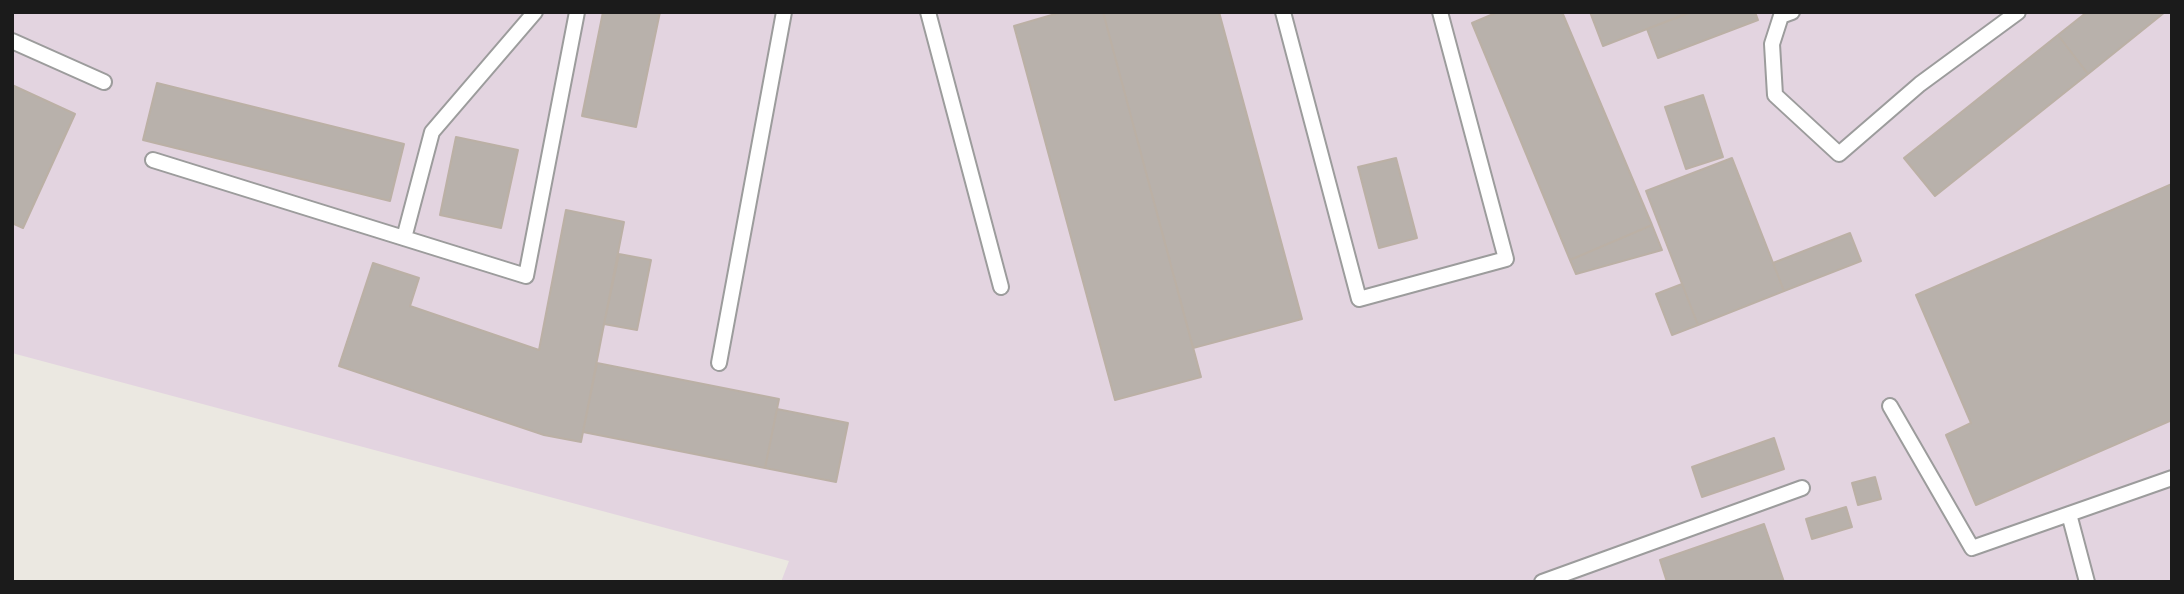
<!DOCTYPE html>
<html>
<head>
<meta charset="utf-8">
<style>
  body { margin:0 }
  #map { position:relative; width:2184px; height:594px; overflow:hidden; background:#ebe8e1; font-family:"Noto Sans",sans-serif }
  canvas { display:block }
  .frame { position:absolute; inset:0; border:14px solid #1b1b1b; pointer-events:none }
</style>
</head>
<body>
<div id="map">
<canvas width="2184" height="594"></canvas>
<div class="frame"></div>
</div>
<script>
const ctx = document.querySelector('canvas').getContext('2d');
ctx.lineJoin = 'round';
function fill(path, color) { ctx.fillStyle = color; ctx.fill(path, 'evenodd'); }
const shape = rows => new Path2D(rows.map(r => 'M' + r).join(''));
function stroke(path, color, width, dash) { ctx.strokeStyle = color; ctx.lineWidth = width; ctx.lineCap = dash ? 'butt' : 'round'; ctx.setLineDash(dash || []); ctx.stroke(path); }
const industrial = shape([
  [12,12,2172,12,2172,582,781,582,789,561,12,353]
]);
const building = shape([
  [603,12,660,12,636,127,582,116,603,12],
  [1062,12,1103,12,1201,377,1115,400,1014,26,1062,12],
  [1103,12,1219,12,1302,319,1193,348,1103,12],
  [1498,12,1562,12,1652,225,1570,260,1472,23,1498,12],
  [1590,12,1691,12,1603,46,1590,12],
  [1691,12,1755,12,1758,20,1658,58,1647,29,1691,12],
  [2087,12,2165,12,2088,74,2058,35,2087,12],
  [2058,35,2088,74,1935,196,1904,158,2058,35],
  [157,83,404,144,390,201,143,140,157,83],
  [12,85,75,114,23,228,12,223,12,85],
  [1703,95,1723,157,1686,169,1665,107,1703,95],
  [456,137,518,150,501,228,440,215,456,137],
  [1396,158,1417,238,1379,248,1358,167,1396,158],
  [1732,158,1784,291,1698,325,1646,191,1732,158],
  [2172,184,2172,420,1976,505,1946,435,1971,423,1916,295,2172,184],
  [566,210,624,222,581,442,544,435,339,366,373,263,419,278,410,306,539,350,566,210],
  [1652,225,1662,250,1576,274,1570,260,1652,225],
  [1850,233,1861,261,1784,291,1773,263,1850,233],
  [619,254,651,260,637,330,604,324,619,254],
  [1682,284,1698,325,1672,335,1656,294,1682,284],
  [597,363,779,399,765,468,583,432,597,363],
  [777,409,848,423,836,482,765,468,777,409],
  [1774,438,1784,469,1702,497,1692,467,1774,438],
  [1875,477,1881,499,1858,505,1852,483,1875,477],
  [1846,507,1852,527,1812,539,1806,519,1846,507],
  [1764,524,1784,582,1667,582,1660,560,1764,524]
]);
const lane = shape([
  [928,12,1001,287],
  [1283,12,1359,299,1506,259,1440,12],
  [1792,12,1781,16,1772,44,1775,95,1839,154,1920,84,2018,12],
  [12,41,104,82],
  [153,160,526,276,577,12],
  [404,238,432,132,535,12],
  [719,363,784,12],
  [1890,406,1972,548,2172,478],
  [2069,514,2087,582],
  [1542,582,1802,488]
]);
fill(industrial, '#e3d4e0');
fill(building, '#b8b1ab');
stroke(building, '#bbb0a5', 2);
stroke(lane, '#9c9c9c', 18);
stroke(lane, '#fff', 14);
</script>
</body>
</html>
